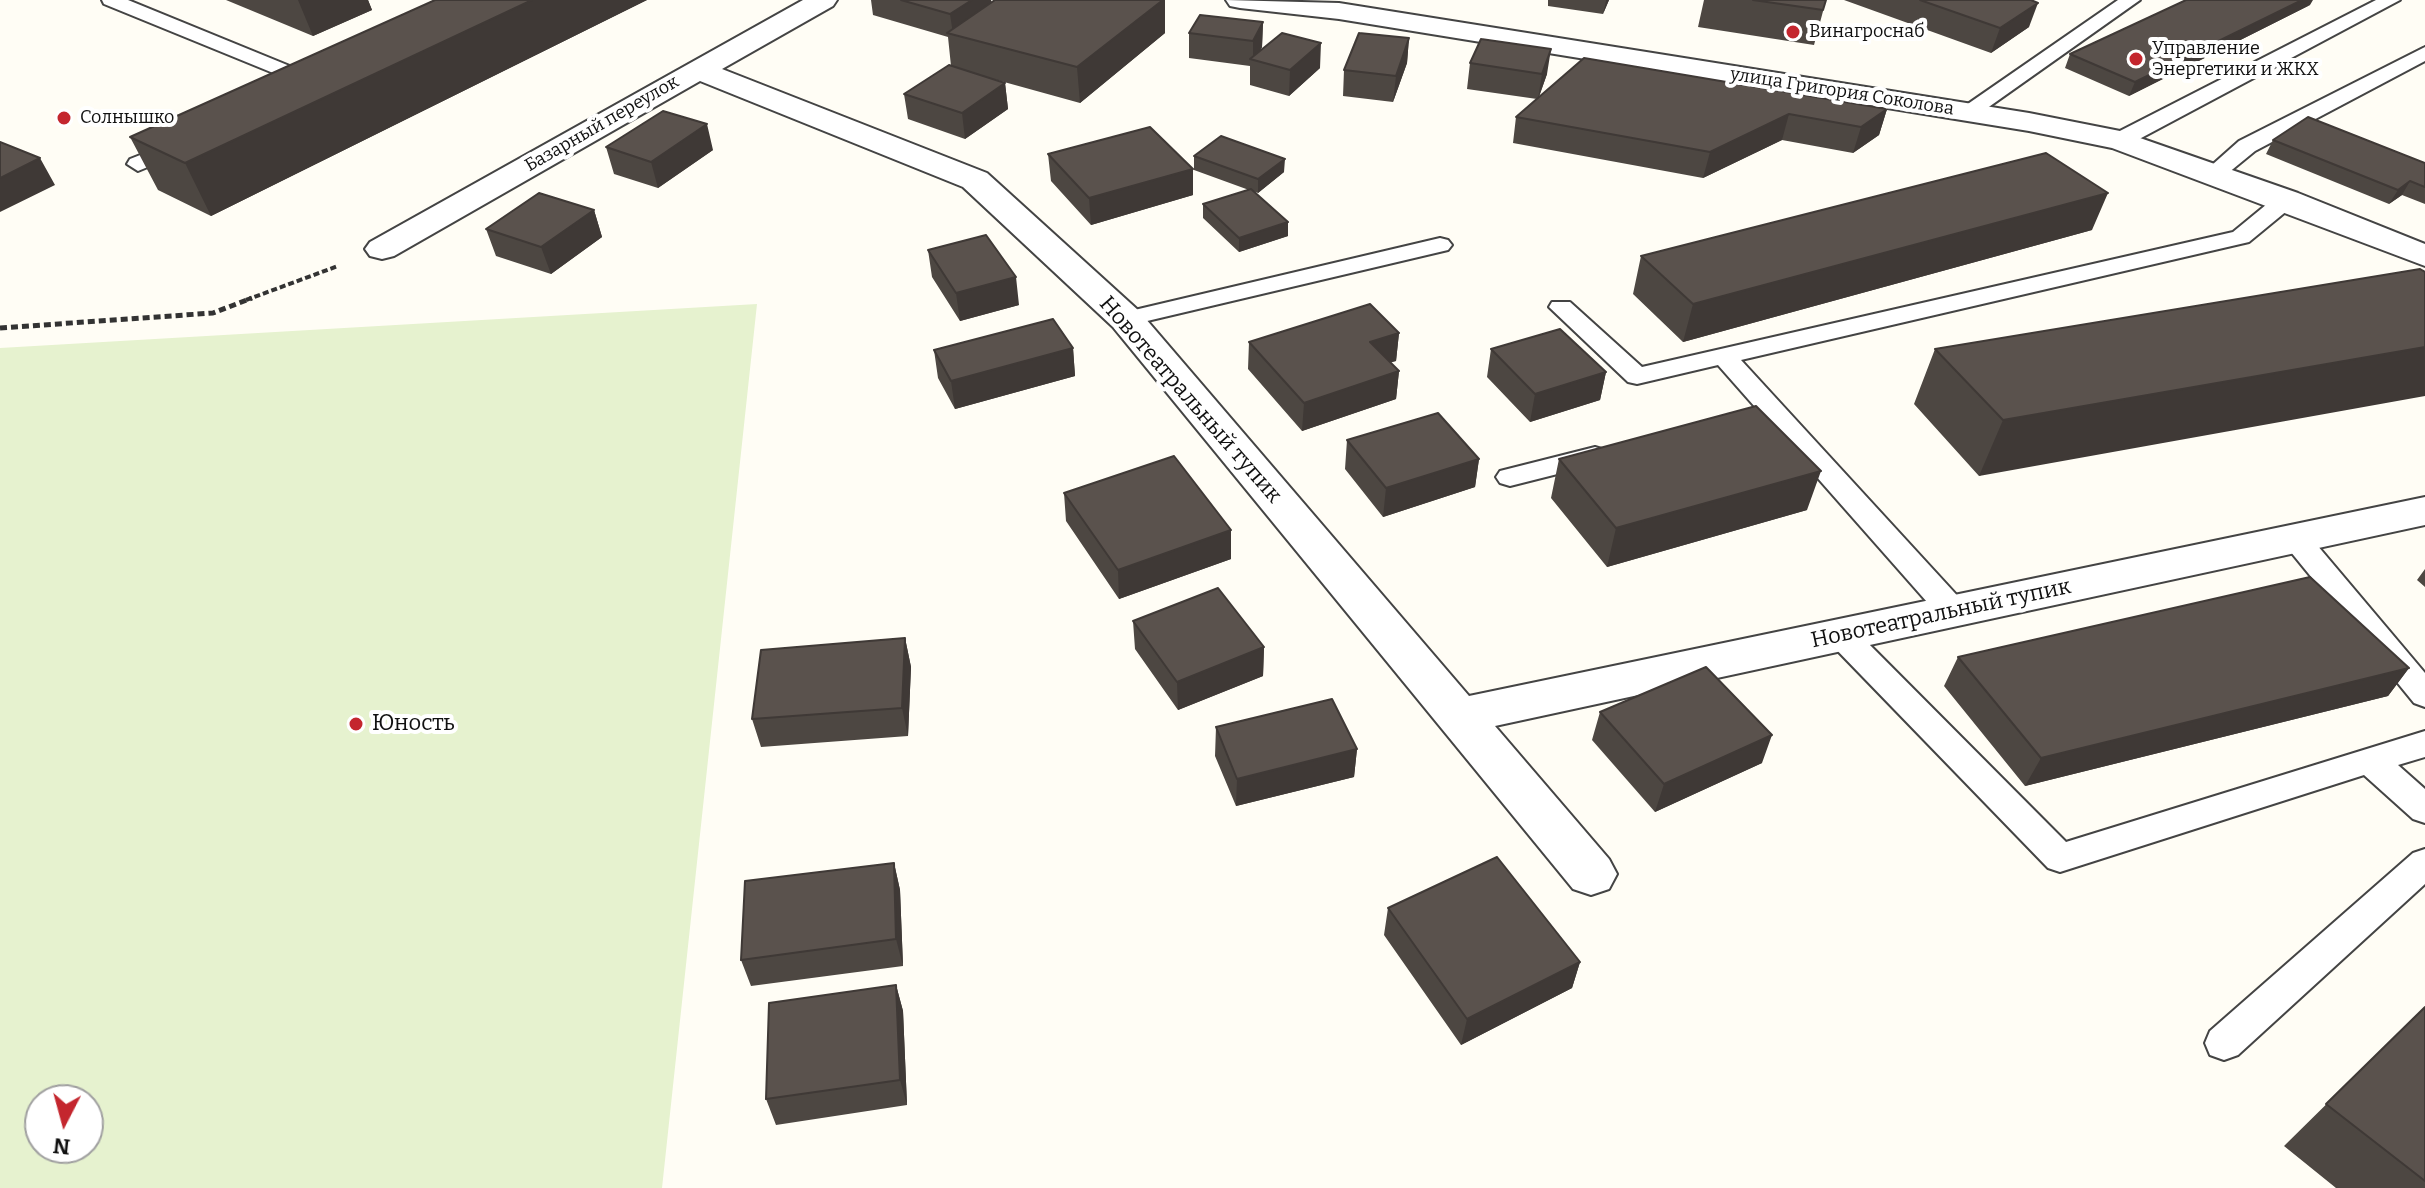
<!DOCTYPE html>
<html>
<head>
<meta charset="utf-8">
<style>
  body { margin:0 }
  #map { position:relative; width:2425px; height:1188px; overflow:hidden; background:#fffdf5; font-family:Bitter,serif }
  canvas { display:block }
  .north { position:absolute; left:24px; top:1084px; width:80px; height:80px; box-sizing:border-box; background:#fff; border:2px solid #a0a0a0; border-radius:50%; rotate:186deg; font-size:22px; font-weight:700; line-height:32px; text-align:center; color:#111 }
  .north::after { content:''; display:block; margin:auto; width:28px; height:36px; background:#c4262e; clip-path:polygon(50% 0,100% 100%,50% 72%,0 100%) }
</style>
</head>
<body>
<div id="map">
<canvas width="2425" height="1188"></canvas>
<div class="north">N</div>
</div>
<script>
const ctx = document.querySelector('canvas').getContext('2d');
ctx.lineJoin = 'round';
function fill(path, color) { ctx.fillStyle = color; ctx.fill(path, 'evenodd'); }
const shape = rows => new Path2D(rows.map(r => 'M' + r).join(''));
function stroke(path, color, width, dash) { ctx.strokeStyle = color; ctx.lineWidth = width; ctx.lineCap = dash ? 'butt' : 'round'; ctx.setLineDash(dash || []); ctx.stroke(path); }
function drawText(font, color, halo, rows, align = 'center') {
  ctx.font = font + ' Bitter,serif'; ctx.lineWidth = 8; ctx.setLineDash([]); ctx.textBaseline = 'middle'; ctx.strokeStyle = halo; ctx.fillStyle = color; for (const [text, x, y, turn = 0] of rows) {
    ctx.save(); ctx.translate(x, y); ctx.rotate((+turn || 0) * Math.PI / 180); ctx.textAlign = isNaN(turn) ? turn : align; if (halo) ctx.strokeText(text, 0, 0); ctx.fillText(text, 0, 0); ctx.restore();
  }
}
const pitch = shape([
  [757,304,662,1188,0,1188,0,348],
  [40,1100,88,1100,88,1148,40,1148]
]);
const pathFar1 = shape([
  [246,300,338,266]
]);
const path = shape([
  [0,328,213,313,252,298]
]);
const service = shape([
  [102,0,128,0,324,80,327,84,317,90,310,88,104,4,102,0],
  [2118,0,2140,0,1976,116,1962,116,1958,112,1962,108,2118,0],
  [2376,0,2400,0,2128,145,2112,145,2109,140,2112,135,2376,0],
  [2425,47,2425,61,2255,151,2222,178,2214,180,2203,173,2239,141,2425,47],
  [181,139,192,145,189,150,138,171,127,164,130,159,181,139],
  [2286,193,2294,195,2297,200,2294,205,2249,242,1741,360,1964,603,1968,611,1964,619,1953,622,1942,619,1718,365,1637,384,1628,382,1549,307,1552,302,1570,302,1642,367,2233,232,2278,195,2286,193],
  [1440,238,1448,240,1452,245,1448,250,1126,326,1117,324,1114,319,1117,314,1126,312,1440,238],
  [1595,447,1605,450,1609,456,1605,462,1510,486,1500,483,1496,477,1500,471,1595,447],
  [2296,529,2306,532,2425,673,2425,707,2414,703,2286,546,2282,539,2286,532,2296,529],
  [1841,624,1852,627,2066,842,2425,731,2425,757,2398,765,2425,789,2425,823,2413,819,2364,775,2060,872,2048,868,1830,643,1826,635,1830,627,1841,624],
  [2425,849,2425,884,2238,1055,2224,1060,2210,1055,2205,1043,2210,1031,2413,853,2425,849]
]);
const minor = shape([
  [803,0,837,0,833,6,722,69,987,173,1139,311,1469,696,2425,497,2425,525,1495,726,1609,859,1617,874,1609,889,1591,895,1573,889,1113,327,963,187,700,81,394,256,382,259,370,256,365,249,370,242,803,0],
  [1226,0,1339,3,2029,113,2120,131,2298,193,2425,244,2425,266,2112,148,2029,131,1339,19,1240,8,1230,6,1226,0]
]);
const wall = shape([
  [226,0,368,0,372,10,313,36],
  [435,0,647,0,211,216,158,190,130,137],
  [871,0,991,0,992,3,1165,33,1080,103,986,77,1005,83,1008,109,965,139,908,119,904,94,951,66,948,37,873,15],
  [1548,0,1609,0,1603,14,1548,6],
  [1704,0,1826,0,1814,45,1698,27],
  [1844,0,2031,0,2029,27,1991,53],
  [2310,5,2129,96,2065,68,2070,54],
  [1263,22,1262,47,1260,51,1320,68,1289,96,1250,85,1250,66,1189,58,1189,33],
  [1409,38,1407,63,1393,102,1343,96,1344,70],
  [1470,63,1547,74,1539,97,1887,109,1879,135,1853,153,1782,140,1703,178,1513,143,1516,117,1537,99,1467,89],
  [2273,140,2425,163,2425,204,2402,195,2389,204,2266,154],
  [606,147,713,150,658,188,614,174],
  [1048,154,1193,195,1091,225,1051,181],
  [1194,156,1284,172,1258,193,1253,191,1288,222,1288,236,1239,252,1203,218,1203,204,1249,190,1194,170],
  [594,210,602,237,551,274,496,256,486,229],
  [2092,230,1683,342,1633,294,1641,256],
  [928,250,1019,305,960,321,932,277],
  [2420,269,1979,476,1914,404,1935,349],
  [1399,333,1396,361,1390,362,1399,371,1396,399,1302,431,1248,369,1249,342],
  [1073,348,1075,376,955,409,938,378,934,350],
  [1491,349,1606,372,1600,400,1530,422,1487,377],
  [1347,440,1479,459,1475,487,1383,517,1345,469],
  [1559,459,1807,510,1607,567,1551,498],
  [1064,493,1231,559,1119,599,1066,521],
  [2425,569,2425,587,2417,580],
  [1133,621,1264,647,1263,676,1178,710,1135,649],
  [905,638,911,667,908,736,761,747,752,719],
  [1958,657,2409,668,2388,696,2025,786,1944,686],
  [1600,712,1762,763,1655,812,1592,740],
  [1216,727,1357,749,1354,777,1236,806,1215,756],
  [894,863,900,890,903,966,751,986,741,960],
  [1388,908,1580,962,1572,988,1461,1045,1384,935],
  [896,985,903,1011,907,1105,776,1125,766,1099],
  [2425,1007,2425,1188,2336,1188,2284,1146]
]);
const shadedWall = shape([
  [298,0,368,0,372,10,313,36],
  [532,0,647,0,211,216,185,163],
  [972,0,991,0,993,13,953,34,950,14],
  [1163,0,1165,0,1165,33,1080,103,1077,67],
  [1606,0,1609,0,1603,14,1606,1],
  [2302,0,2313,0,2310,5,2129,96,2135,82],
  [2038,3,2029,27,1991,53,2000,28],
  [1263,22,1262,47,1255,61,1253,60,1253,41],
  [1409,38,1407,63,1393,102,1396,76],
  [1321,43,1320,68,1289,96,1290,70],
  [1551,49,1547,74,1538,99,1542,74],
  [1005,83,1008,109,965,139,962,113],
  [1887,109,1879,135,1853,153,1861,127],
  [1789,114,1782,140,1703,178,1710,152],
  [707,124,713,150,658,188,651,162],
  [40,158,55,185,0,212,0,178],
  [1285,159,1284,172,1258,193,1258,179],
  [1193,169,1193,195,1091,225,1089,198],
  [2410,181,2402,195,2389,204,2398,190],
  [2108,193,2092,230,1683,342,1693,304],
  [594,210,602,237,551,274,541,247],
  [1288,222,1288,236,1239,252,1239,238],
  [1016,277,1019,305,960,321,956,293],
  [1399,333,1396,361,1368,369,1370,342],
  [2425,347,2425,396,1979,476,2003,420],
  [1073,348,1075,376,955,409,951,381],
  [1399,371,1396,399,1302,431,1304,403],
  [1606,372,1600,400,1530,422,1535,394],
  [1479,459,1475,487,1383,517,1386,488],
  [1821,471,1807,510,1607,567,1616,528],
  [1231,530,1231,559,1119,599,1118,570],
  [905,638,911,667,908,736,902,708],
  [1264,647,1263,676,1178,710,1177,682],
  [2409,668,2388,696,2025,786,2041,758],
  [1772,735,1762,763,1655,812,1664,784],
  [1357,749,1354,777,1236,806,1237,779],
  [894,863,900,890,903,966,896,939],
  [1580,962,1572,988,1461,1045,1467,1019],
  [896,985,903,1011,907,1105,900,1080]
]);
const building = shape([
  [435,0,532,0,185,163,130,137,435,0],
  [901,0,972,0,950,14,901,0],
  [995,0,1163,0,1077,67,947,33,995,0],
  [1753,0,1826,0,1823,10,1753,0],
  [1920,0,2031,0,2038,3,2000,28,1920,0],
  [2186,0,2302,0,2135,82,2070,54,2186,0],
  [1200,15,1263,22,1253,41,1189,33,1200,15],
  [1282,33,1321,43,1290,70,1250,59,1282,33],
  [1359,33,1409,38,1396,76,1344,70,1359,33],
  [1481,39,1551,49,1542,74,1470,63,1481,39],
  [1584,58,1887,109,1861,127,1789,114,1710,152,1516,117,1584,58],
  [949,65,1005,83,962,113,904,94,949,65],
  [663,111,707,124,651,162,606,147,663,111],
  [2308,117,2425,163,2425,187,2410,181,2398,190,2273,140,2308,117],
  [1150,127,1193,169,1089,198,1048,154,1150,127],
  [1221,136,1285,159,1258,179,1194,156,1221,136],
  [0,142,40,158,0,178,0,142],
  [2046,153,2108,193,1693,304,1641,256,2046,153],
  [1251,189,1288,222,1239,238,1203,204,1251,189],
  [539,193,594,210,541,247,486,229,539,193],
  [986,235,1016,277,956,293,928,250,986,235],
  [2420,269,2425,272,2425,347,2003,420,1935,349,2420,269],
  [1370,304,1399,333,1370,342,1399,371,1304,403,1249,342,1370,304],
  [1053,319,1073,348,951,381,934,350,1053,319],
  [1560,329,1606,372,1535,394,1491,349,1560,329],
  [1756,406,1821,471,1616,528,1559,459,1756,406],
  [1438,413,1479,459,1386,488,1347,440,1438,413],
  [1174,456,1231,530,1118,570,1064,493,1174,456],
  [2310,577,2409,668,2041,758,1958,657,2310,577],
  [1218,588,1264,647,1177,682,1133,621,1218,588],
  [905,638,902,708,752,719,761,650,905,638],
  [1706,667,1772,735,1664,784,1600,712,1706,667],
  [1332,699,1357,749,1237,779,1216,727,1332,699],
  [1497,857,1580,962,1467,1019,1388,908,1497,857],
  [894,863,896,939,741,960,745,881,894,863],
  [896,985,900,1080,766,1099,769,1003,896,985],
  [2425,1007,2425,1181,2326,1104,2425,1007]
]);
const markers = [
  [1793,32,8,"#c4262e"],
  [2136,59,8,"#c4262e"],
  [64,118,8,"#c4262e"],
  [356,724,8,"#c4262e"]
];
const farPoinames = [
  ["Винагроснаб",1809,32],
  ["Управление",2152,49],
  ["Энергетики и ЖКХ",2152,70],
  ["Солнышко",80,118]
];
const farStreetnames = [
  ["улица Григория Соколова",1842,92,9],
  ["Базарный переулок",602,124,-30]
];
const streetNames = [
  ["Новотеатральный тупик",1190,400,49],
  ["Новотеатральный тупик",1941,614,-12]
];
const poiNames = [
  ["Юность",372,724]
];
fill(pitch, '#e6f2cf');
stroke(service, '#444', 4);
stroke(minor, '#444', 4);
stroke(pathFar1, '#333', 4, [6, 3]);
stroke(path, '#333', 5, [7, 4]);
fill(service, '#fff');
fill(minor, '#fff');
fill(wall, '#4d4742');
fill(shadedWall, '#3f3936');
fill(building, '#5a524d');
stroke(building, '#3f3936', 2);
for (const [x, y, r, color] of markers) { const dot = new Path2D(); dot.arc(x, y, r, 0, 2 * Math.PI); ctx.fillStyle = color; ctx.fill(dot); stroke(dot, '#fff', 3); }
drawText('18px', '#111', '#fff', farPoinames, 'left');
drawText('18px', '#111', '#fff', farStreetnames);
drawText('22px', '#111', '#fff', streetNames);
drawText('22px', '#111', '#fff', poiNames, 'left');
</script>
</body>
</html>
